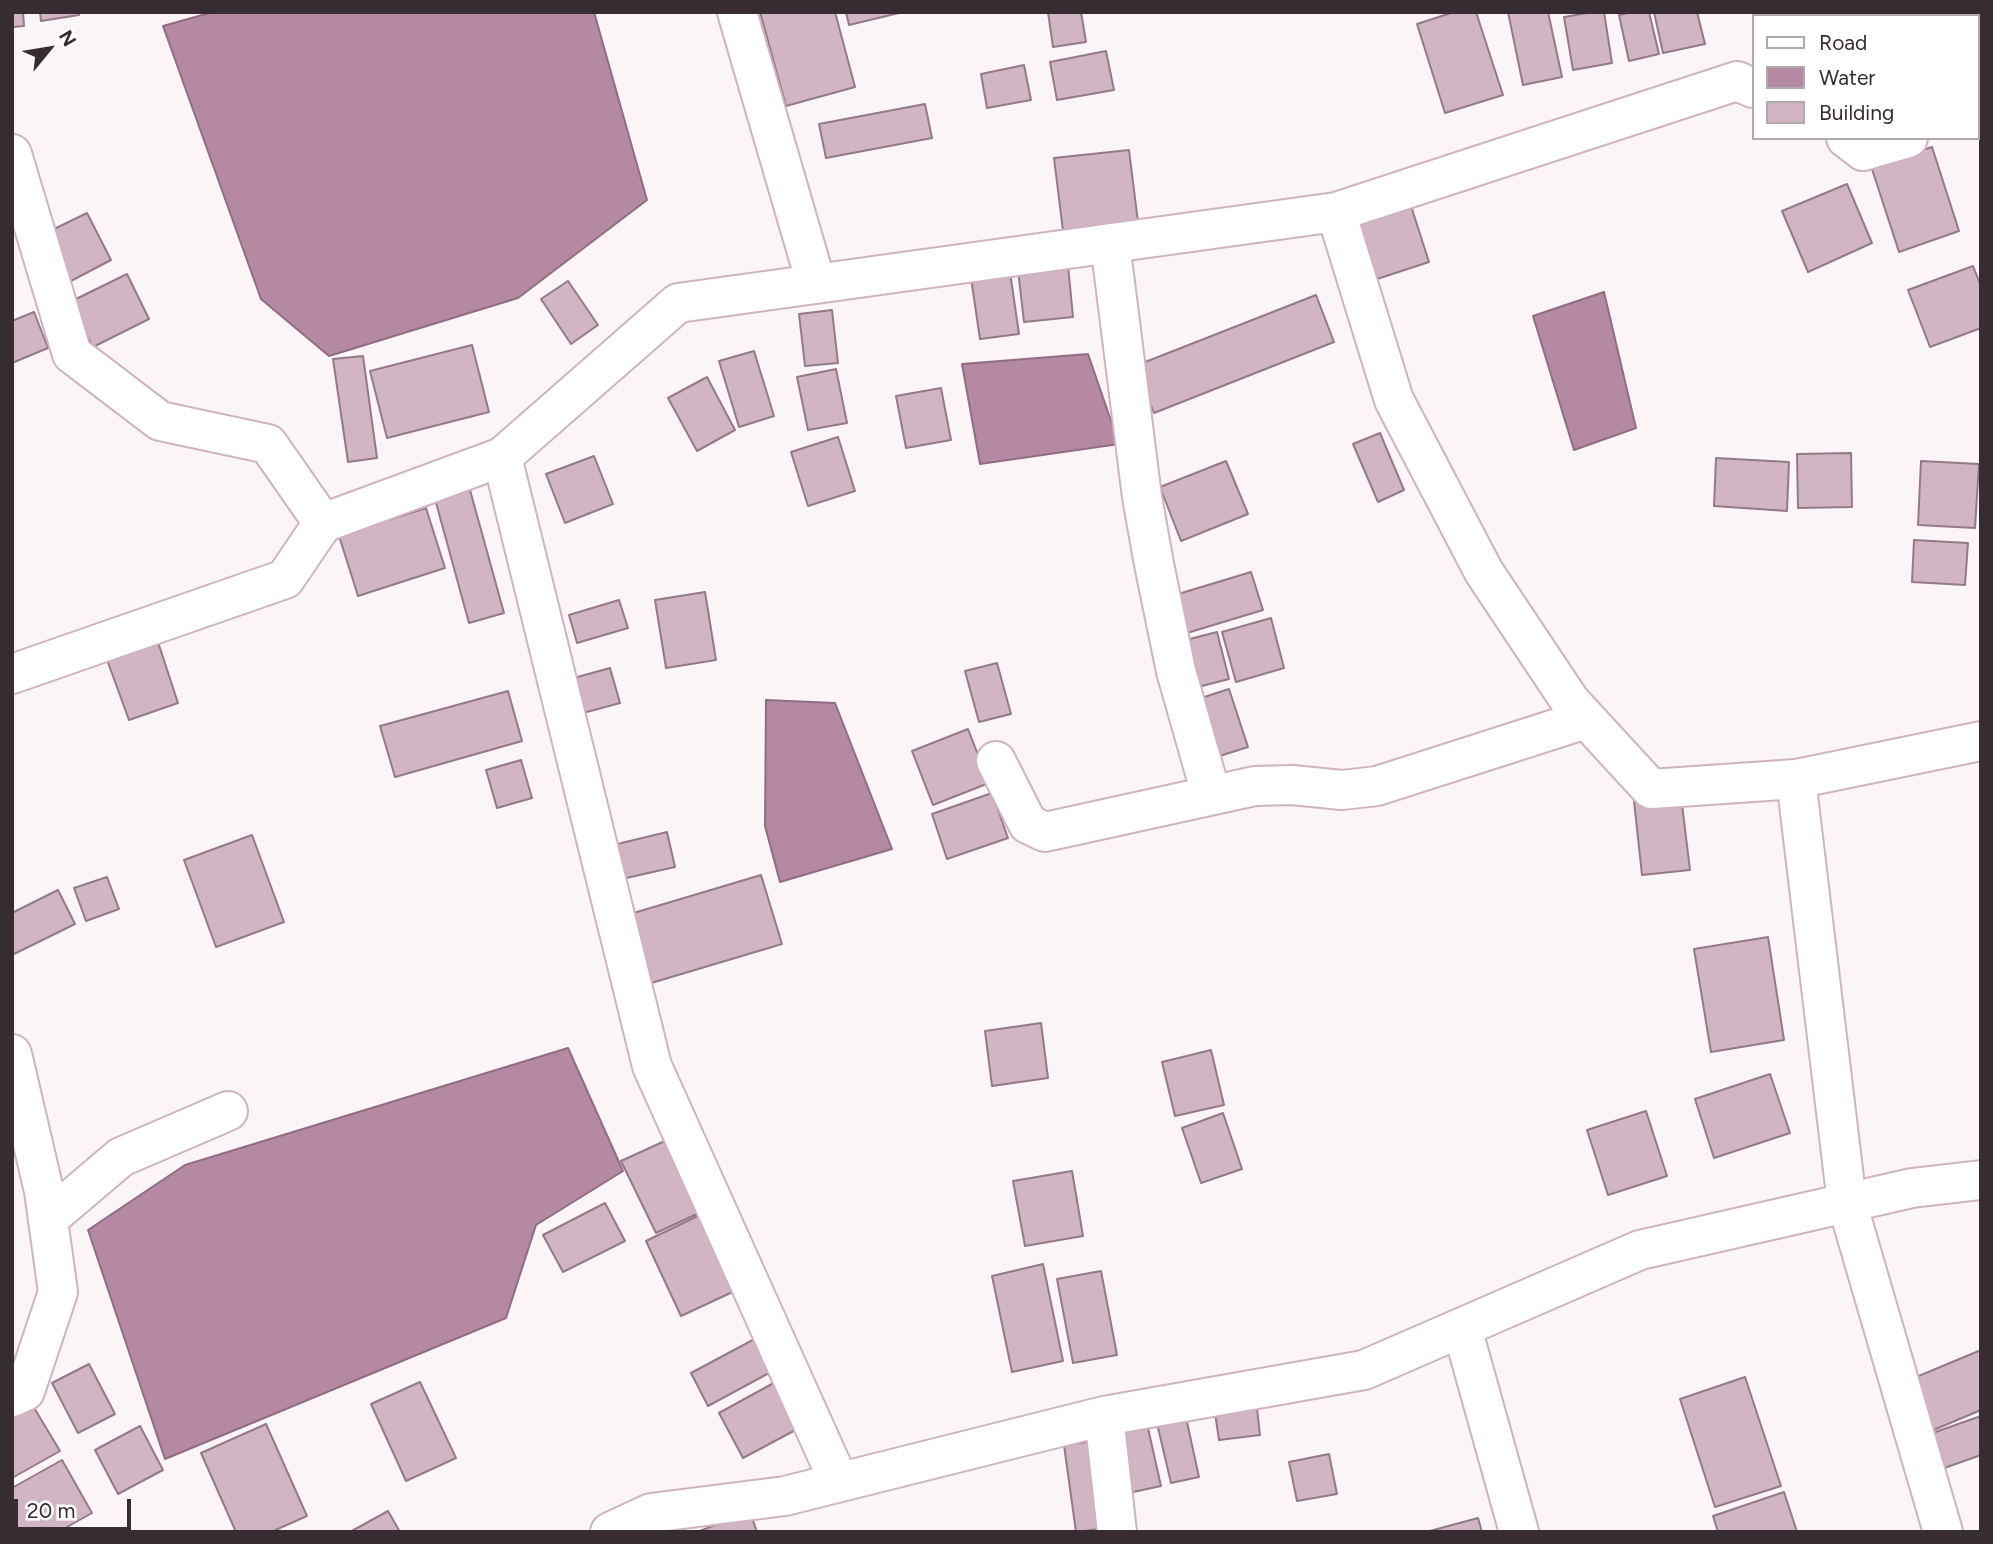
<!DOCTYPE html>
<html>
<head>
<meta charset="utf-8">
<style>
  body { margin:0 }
  #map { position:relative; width:1993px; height:1544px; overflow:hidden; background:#fbf5f8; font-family:Figtree,sans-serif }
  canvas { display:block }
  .frame { position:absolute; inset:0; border:14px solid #372c32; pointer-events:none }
  .legend { position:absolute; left:1752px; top:14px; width:228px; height:126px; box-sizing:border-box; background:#fff; border:2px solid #afabad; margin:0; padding:9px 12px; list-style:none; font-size:21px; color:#372c32 }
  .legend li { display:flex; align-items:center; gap:14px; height:35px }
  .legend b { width:35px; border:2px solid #afabad }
  .north { position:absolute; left:14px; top:14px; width:70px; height:70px; -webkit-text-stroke:5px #fff; paint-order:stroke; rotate:60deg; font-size:19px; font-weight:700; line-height:28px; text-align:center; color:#372c32 }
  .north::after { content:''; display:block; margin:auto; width:24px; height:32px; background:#372c32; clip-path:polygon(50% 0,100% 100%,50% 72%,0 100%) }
  .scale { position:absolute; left:14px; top:1499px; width:117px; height:32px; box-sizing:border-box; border:4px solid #372c32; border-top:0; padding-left:9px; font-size:21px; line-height:24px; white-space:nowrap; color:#372c32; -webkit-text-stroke:5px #fff; paint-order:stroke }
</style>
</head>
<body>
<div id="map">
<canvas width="1993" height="1544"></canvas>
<div class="frame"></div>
<ul class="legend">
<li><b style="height:9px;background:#fff"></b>Road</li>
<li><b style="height:19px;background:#b689a2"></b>Water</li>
<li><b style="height:19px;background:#d2b5c4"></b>Building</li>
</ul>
<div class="north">N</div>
<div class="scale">20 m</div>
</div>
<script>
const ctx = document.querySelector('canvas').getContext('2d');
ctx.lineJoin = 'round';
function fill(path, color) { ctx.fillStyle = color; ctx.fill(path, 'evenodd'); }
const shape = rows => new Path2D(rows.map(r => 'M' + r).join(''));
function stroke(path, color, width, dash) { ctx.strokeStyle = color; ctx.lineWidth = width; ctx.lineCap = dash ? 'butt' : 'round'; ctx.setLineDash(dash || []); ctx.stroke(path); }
const water = shape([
  [213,12,594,12,647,200,518,298,329,356,261,299,163,26,213,12],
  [1604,292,1636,428,1574,450,1533,316,1604,292],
  [1088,354,1119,444,980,464,962,364,1088,354],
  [766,700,835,703,892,849,780,882,765,826,766,700],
  [568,1048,623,1171,536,1225,506,1318,165,1459,88,1230,185,1165,568,1048]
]);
const building = shape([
  [12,12,23,12,24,26,12,27,12,12],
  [40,12,79,12,79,15,41,21,40,12],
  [760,12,835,12,855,87,786,106,760,12],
  [846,12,899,12,899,13,849,25,846,12],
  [1048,12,1081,12,1086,42,1053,47,1048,12],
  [1454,12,1476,12,1503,95,1445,113,1417,24,1454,12],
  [1508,12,1548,12,1562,77,1523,85,1508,12],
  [1593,12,1604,12,1612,63,1573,70,1564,17,1593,12],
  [1633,12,1649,12,1659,54,1629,61,1619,15,1633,12],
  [1654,12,1697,12,1705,44,1663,53,1654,12],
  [1776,12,1805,12,1807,16,1777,16,1776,12],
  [1106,51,1114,90,1057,100,1050,62,1106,51],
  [1024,65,1031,100,987,108,981,74,1024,65],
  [925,104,932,138,826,158,819,124,925,104],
  [1932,147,1959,231,1899,252,1871,166,1932,147],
  [1129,150,1139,230,1064,239,1054,158,1129,150],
  [1847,184,1872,243,1808,272,1782,211,1847,184],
  [1411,206,1429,262,1368,282,1350,226,1411,206],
  [87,213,111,260,69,282,44,234,87,213],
  [1068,265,1073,317,1024,322,1018,270,1068,265],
  [1973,266,1981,286,1981,328,1930,347,1908,290,1973,266],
  [1010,272,1019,334,980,339,971,278,1010,272],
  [127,274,149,319,93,347,70,302,127,274],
  [568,281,598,325,571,344,541,299,568,281],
  [1316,295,1334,342,1154,413,1135,366,1316,295],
  [832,310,838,363,805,366,799,314,832,310],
  [34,312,48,348,12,363,12,321,34,312],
  [472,345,489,412,387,438,370,371,472,345],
  [754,351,774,416,739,427,719,361,754,351],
  [363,356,377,458,348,462,333,359,363,356],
  [836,369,847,423,808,430,797,377,836,369],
  [707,377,735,430,697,451,668,398,707,377],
  [941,388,951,440,906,448,896,396,941,388],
  [1380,433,1404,490,1378,502,1353,444,1380,433],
  [838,437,855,491,808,506,791,452,838,437],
  [1851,453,1852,507,1798,508,1797,454,1851,453],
  [594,456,613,504,565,523,546,474,594,456],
  [1716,458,1789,462,1787,511,1714,506,1716,458],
  [1226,461,1248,514,1181,541,1160,487,1226,461],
  [1921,461,1979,464,1975,528,1918,525,1921,461],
  [470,490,504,613,469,623,435,499,470,490],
  [426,508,445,568,358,596,339,536,426,508],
  [1914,540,1968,543,1965,585,1912,582,1914,540],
  [1251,572,1263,610,1177,636,1165,598,1251,572],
  [705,592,716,660,666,668,655,600,705,592],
  [619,600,628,628,577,643,569,615,619,600],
  [1271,618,1284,668,1236,682,1222,632,1271,618],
  [1217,632,1229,679,1194,688,1182,641,1217,632],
  [157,639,178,703,129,720,106,657,157,639],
  [997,663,1011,714,979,722,965,671,997,663],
  [610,668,620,703,572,716,563,681,610,668],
  [1229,689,1248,747,1207,760,1189,702,1229,689],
  [508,691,522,741,395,777,380,726,508,691],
  [968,729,989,783,933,805,912,751,968,729],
  [521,760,532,798,497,808,486,770,521,760],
  [992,793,1008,838,947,859,932,814,992,793],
  [1681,796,1690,870,1642,875,1634,801,1681,796],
  [667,832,675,867,613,881,605,847,667,832],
  [252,835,284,922,216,947,184,860,252,835],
  [761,875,782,944,648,984,627,915,761,875],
  [107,877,119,909,86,921,74,888,107,877],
  [58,890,75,924,12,955,12,913,58,890],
  [1768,937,1784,1040,1711,1052,1694,949,1768,937],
  [1041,1023,1048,1078,992,1086,985,1031,1041,1023],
  [1211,1050,1224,1105,1175,1116,1162,1062,1211,1050],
  [1770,1074,1790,1133,1714,1158,1695,1099,1770,1074],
  [1646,1111,1667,1176,1608,1195,1587,1130,1646,1111],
  [1223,1113,1242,1169,1201,1183,1182,1128,1223,1113],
  [680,1134,714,1206,656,1233,621,1161,680,1134],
  [1072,1171,1083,1236,1025,1246,1013,1181,1072,1171],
  [605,1203,625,1241,563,1272,543,1235,605,1203],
  [704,1213,739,1289,681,1316,646,1241,704,1213],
  [1043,1264,1063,1361,1012,1372,992,1276,1043,1264],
  [1101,1271,1117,1355,1073,1363,1057,1279,1101,1271],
  [764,1334,782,1366,708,1406,691,1373,764,1334],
  [1981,1350,1981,1410,1924,1434,1902,1383,1981,1350],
  [89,1364,115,1414,78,1433,52,1383,89,1364],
  [1745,1377,1781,1486,1715,1507,1680,1399,1745,1377],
  [779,1380,803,1426,743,1458,719,1413,779,1380],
  [420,1382,456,1458,406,1481,371,1404,420,1382],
  [27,1396,60,1451,12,1478,12,1404,27,1396],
  [1257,1408,1260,1435,1219,1440,1215,1413,1257,1408],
  [1185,1413,1199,1477,1171,1483,1156,1419,1185,1413],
  [1145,1415,1161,1486,1124,1494,1109,1423,1145,1415],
  [1981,1416,1981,1455,1933,1472,1921,1437,1981,1416],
  [266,1424,307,1516,271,1532,236,1532,201,1453,266,1424],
  [140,1426,163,1470,118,1494,95,1450,140,1426],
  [1103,1440,1114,1527,1076,1532,1064,1445,1103,1440],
  [1329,1454,1337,1494,1297,1501,1289,1462,1329,1454],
  [62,1460,92,1513,58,1532,17,1532,12,1524,12,1488,62,1460],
  [1784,1492,1797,1532,1718,1532,1713,1516,1784,1492],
  [388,1511,400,1532,350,1532,388,1511],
  [750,1512,757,1532,697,1532,750,1512],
  [1478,1518,1482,1532,1426,1532,1478,1518]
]);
const minor = shape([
  [737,12,816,283],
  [1753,88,1737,81,1336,212,1394,400,1484,572,1570,701,1651,789,1796,779,1847,1203,1943,1532],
  [1977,119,1981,118],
  [1846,138,1863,151,1908,138],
  [12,154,72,354,160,421,268,444,323,523],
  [1110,243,1142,497,1154,564,1176,671,1211,794],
  [12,674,285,579,323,523,502,457],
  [996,761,1028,824,1045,832,1255,786,1292,785,1342,790,1377,786,1586,719],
  [1796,779,1981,741],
  [12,1054,44,1191,58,1292,25,1391,12,1397],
  [48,1219,121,1157,228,1111],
  [1462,1328,1519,1532],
  [1104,1416,1117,1532],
  [839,1482,652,1066,502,457,678,303,1336,212],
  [610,1532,651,1513,785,1496,1104,1416,1364,1370,1640,1250,1912,1188,1981,1180]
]);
fill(water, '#b689a2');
stroke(water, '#906d80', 2);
fill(building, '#d2b5c4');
stroke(building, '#947988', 2);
stroke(minor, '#d0b3c2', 42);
stroke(minor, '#fff', 38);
</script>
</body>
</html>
